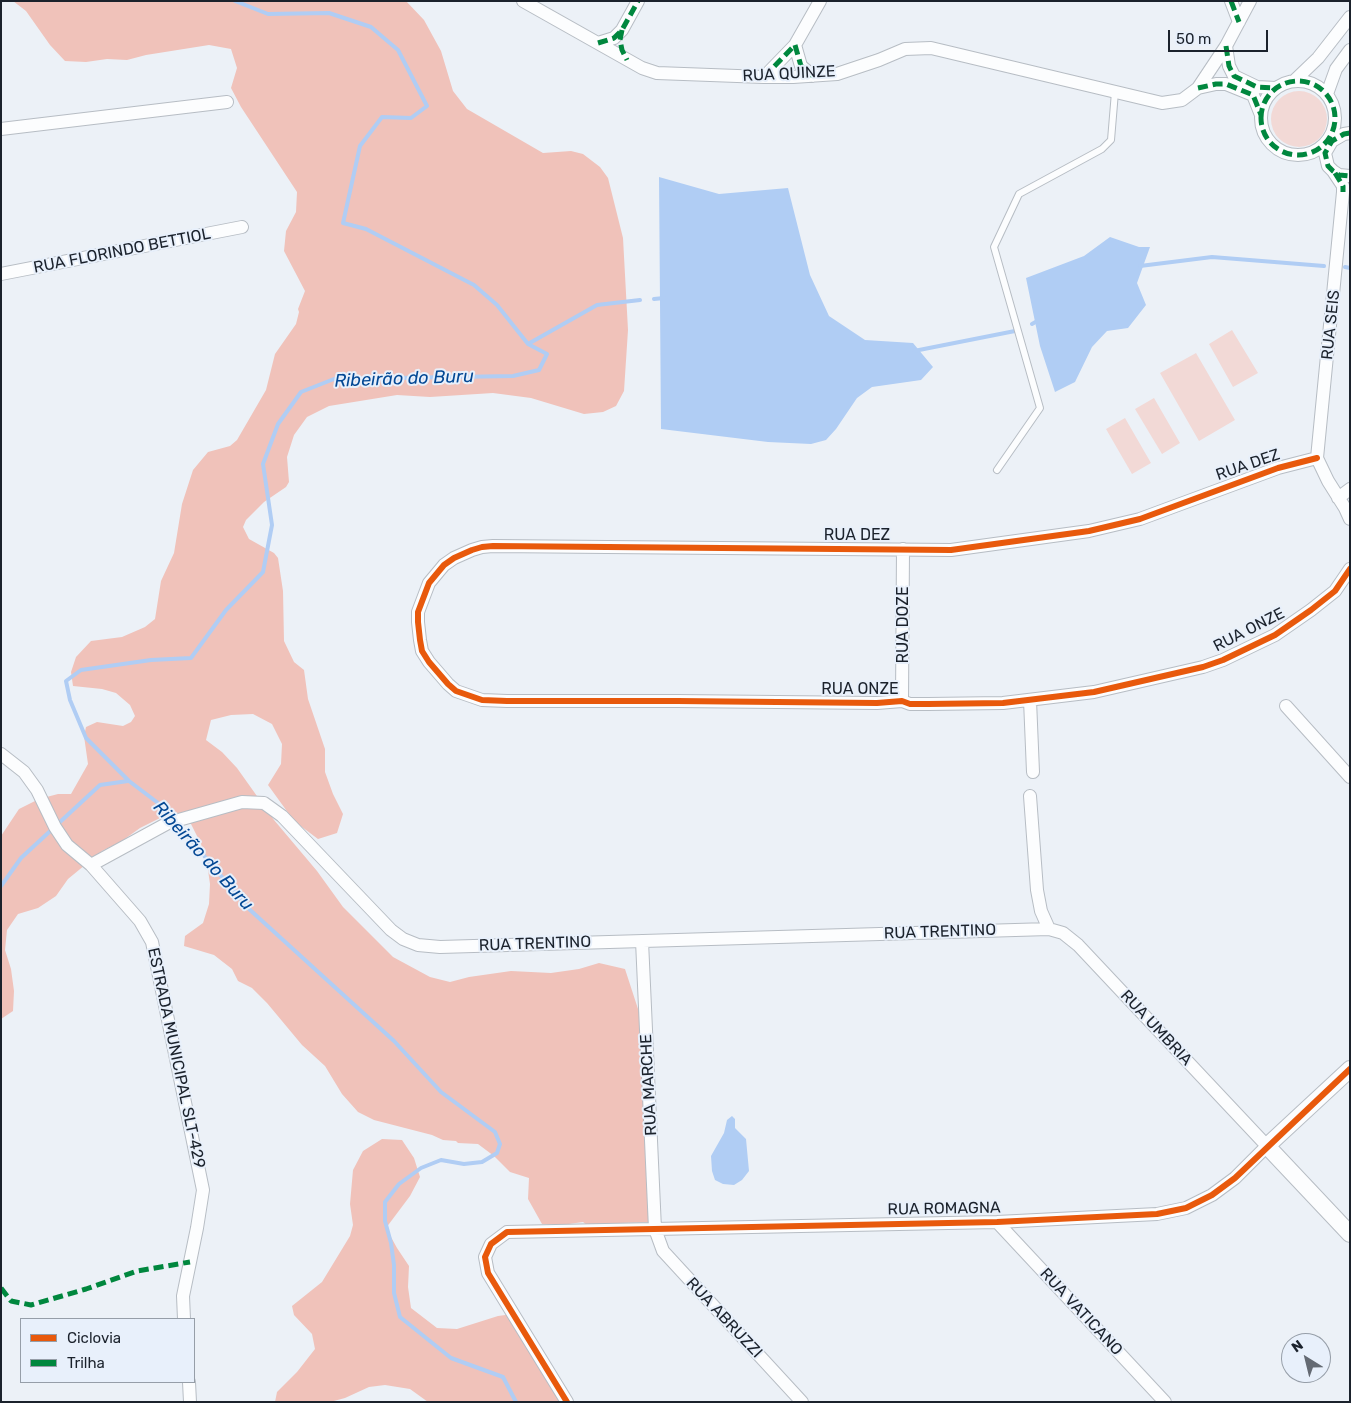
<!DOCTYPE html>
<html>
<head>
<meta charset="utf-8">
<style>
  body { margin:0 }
  #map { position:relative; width:1351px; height:1403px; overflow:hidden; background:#ecf1f7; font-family:Rubik,sans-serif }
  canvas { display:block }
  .frame { position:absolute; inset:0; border:2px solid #1b222c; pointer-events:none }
  .legend { position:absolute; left:20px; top:1318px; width:175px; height:65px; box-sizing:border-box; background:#e8f0fb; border:1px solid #969ea8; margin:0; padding:6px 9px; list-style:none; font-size:15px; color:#1b222c }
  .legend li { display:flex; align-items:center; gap:10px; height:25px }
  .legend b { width:25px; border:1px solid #969ea8 }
  .north { position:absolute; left:1281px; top:1333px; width:50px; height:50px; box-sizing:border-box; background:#e8f0fb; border:1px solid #969ea8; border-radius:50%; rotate:324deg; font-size:14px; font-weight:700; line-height:20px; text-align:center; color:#1b222c }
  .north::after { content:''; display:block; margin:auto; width:18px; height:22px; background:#646a73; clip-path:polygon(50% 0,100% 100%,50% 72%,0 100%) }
  .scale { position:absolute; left:1168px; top:30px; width:100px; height:22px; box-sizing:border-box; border:2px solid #1b222c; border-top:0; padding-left:6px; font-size:15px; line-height:18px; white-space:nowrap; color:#1b222c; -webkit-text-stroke:4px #e8f0fb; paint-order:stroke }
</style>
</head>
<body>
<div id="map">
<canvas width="1351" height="1403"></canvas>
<div class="frame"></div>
<ul class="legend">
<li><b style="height:6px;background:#e8590c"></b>Ciclovia</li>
<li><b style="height:6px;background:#00873e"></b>Trilha</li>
</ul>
<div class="north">N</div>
<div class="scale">50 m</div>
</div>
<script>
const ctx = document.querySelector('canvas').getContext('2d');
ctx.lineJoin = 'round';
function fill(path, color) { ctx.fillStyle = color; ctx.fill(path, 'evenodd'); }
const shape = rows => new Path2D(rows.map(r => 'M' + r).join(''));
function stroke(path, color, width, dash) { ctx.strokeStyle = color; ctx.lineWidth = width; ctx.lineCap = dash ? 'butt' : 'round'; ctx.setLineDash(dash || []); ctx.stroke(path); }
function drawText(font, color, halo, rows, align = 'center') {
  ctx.font = font + ' Rubik,sans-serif'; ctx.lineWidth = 4; ctx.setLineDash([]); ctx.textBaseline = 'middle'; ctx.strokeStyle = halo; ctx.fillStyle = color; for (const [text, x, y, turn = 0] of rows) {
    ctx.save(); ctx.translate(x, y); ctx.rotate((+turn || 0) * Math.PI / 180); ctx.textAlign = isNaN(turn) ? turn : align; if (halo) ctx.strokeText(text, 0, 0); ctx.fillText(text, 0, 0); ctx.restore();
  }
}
const green = shape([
  '1271 119a28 28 0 1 1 56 0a28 28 0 1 1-56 0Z',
  [1232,330,1258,373,1233,387,1209,344],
  [1196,353,1235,420,1199,441,1160,373],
  [1154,398,1180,443,1162,454,1135,409],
  [1125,418,1151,463,1132,474,1106,429]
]);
const forest = shape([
  [13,1,406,1,424,20,441,51,453,91,467,109,543,153,571,151,583,154,600,167,608,178,623,238,628,330,624,391,616,406,603,412,584,414,531,398,493,393,430,397,397,395,329,406,307,417,294,435,287,457,289,482,286,487,264,502,246,520,243,527,249,539,274,553,278,558,283,591,284,641,294,662,304,670,308,699,325,749,325,772,333,794,343,814,337,833,318,839,294,821,268,785,281,764,282,744,272,724,253,714,231,715,211,720,206,740,222,752,237,768,274,820,317,871,343,907,393,957,430,977,450,982,469,977,511,971,551,973,579,969,599,963,625,969,639,1012,651,1095,653,1222,619,1223,599,1234,583,1222,562,1225,542,1224,528,1199,529,1178,510,1172,494,1156,478,1144,458,1143,456,1141,443,1140,432,1135,374,1120,358,1112,342,1094,325,1066,302,1045,267,1003,252,988,238,981,232,969,214,955,184,946,185,936,203,923,209,904,210,884,207,863,201,844,191,824,180,823,180,819,160,818,140,828,122,841,102,851,68,879,56,896,38,908,18,914,7,930,5,950,11,969,14,991,13,1011,1,1019,1,836,19,809,39,799,58,794,71,794,88,764,84,736,86,727,97,722,123,726,131,722,135,716,130,705,116,693,102,689,73,686,71,672,76,657,91,641,122,637,145,627,155,619,161,581,174,553,182,504,193,470,208,452,230,446,237,440,266,390,275,354,296,324,299,312,298,309,305,291,284,251,286,231,296,212,297,192,241,107,231,88,237,68,231,49,209,45,146,55,127,60,107,59,86,62,65,61,50,45,26,11],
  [382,1139,402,1140,414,1158,420,1177,410,1196,386,1228,397,1248,409,1266,408,1287,411,1308,437,1328,457,1329,498,1316,520,1313,524,1328,566,1402,428,1402,410,1389,385,1385,369,1387,345,1398,330,1402,275,1402,277,1392,297,1372,315,1349,312,1334,294,1315,292,1306,322,1282,350,1236,353,1225,350,1204,353,1170,363,1151]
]);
const water = shape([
  [659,177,719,194,788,188,810,275,829,316,865,340,913,343,933,367,921,380,872,387,857,398,836,429,826,440,811,444,768,442,661,429],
  [1110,237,1139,247,1150,247,1137,283,1146,305,1128,328,1107,331,1092,347,1075,382,1055,392,1040,346,1026,278,1084,256],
  [732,1116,735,1119,735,1128,746,1139,749,1171,742,1180,734,1185,723,1184,715,1180,712,1171,711,1156,724,1133,727,1120]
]);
const stream = shape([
  [235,1,268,14,329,13,371,27,398,50,427,106,411,118,382,117,360,146,343,223,366,229,474,285,497,305,528,344,547,354,539,370,513,376,334,379,301,392,278,424,263,464,272,525,263,572,226,610,191,658,151,660,81,670,66,681,70,700,86,738,129,781,162,806,249,909,394,1041,441,1092,495,1132,500,1144,497,1153,482,1162,464,1164,441,1160,421,1168,399,1184,385,1202,385,1221,391,1243,394,1265,394,1293,400,1317,451,1358,503,1377,516,1402],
  [1140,266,1212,257,1324,266],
  [1345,267,1350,268],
  [654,299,664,298],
  [1032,324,1039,320],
  [528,344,597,305,640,300],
  [914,351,1015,331],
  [1,886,21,858,100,785,128,781]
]);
const service = shape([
  [997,470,1040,408,994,247,1019,194,1102,149,1111,140,1115,92]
]);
const minor = shape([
  [523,1,642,68,657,73,764,77,793,77,837,74,879,60,905,49,931,48,1162,103,1182,100,1198,88,1226,46,1250,1],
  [1231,1,1239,22],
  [598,43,614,38,622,30,638,1],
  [795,45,801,66,813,76],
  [1226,46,1229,66,1234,76,1257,87,1276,88],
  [764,77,795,45,820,1],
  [1294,81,1318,58,1350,17],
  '1261 118a37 37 0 1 1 74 0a37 37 0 1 1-74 0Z',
  [1198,88,1216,84,1226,84,1253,95,1261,115],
  [1327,94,1336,69,1350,50],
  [1,129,227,102],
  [1350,133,1344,134,1332,141,1325,153,1328,166,1333,171,1339,175,1350,176],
  [1,274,242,227],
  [1317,458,1278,468,1140,519,1089,531,951,550,493,546,482,547,472,550,454,558,444,565,429,583,418,612,418,622,420,640,422,651,429,662,448,684,456,691,482,700,507,701,677,701,877,703,902,701,910,704,928,704,1003,703,1094,692,1203,667,1223,660,1275,635,1311,610,1335,591,1350,569],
  [1317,458,1343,192,1343,186,1333,171],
  [1317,458,1328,481,1345,508,1350,519],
  [1338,498,1350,489],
  [1030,700,1033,772],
  [902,701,903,549],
  [1286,706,1350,777],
  [1,754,24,772,37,790,55,827,67,845,91,865,140,921,152,942,203,1190,197,1228,183,1296,184,1319],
  [91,865,168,823,242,802,264,803,282,816,391,930,403,939,418,945,440,947,1049,929],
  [642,941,655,1229,663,1251,802,1402],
  [997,1222,1165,1402],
  [189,1382,190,1402],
  [567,1402,488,1273,485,1257,491,1244,507,1232,997,1222,1157,1214,1186,1208,1212,1195,1235,1178,1267,1146,1078,945,1063,933,1049,929,1041,911,1037,890,1030,796]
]);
const tertiary = shape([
  [1350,1069,1267,1146,1350,1234]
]);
const quiet = shape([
  [1231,1,1239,22],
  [622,30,620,40,622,50,627,60],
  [598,43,614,38,622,30,638,1],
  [795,45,801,66,813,76],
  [1226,46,1229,66,1234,76,1257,87,1276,88],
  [764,77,795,45],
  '1261 118a37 37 0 1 1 74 0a37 37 0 1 1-74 0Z',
  [1198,88,1216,84,1226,84,1253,95,1261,115],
  [1350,133,1344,134,1332,141,1325,153,1328,166,1333,171,1339,175,1350,176],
  [1335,173,1343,186,1343,192],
  [1,1288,11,1301,31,1305,86,1289,137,1271,190,1262]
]);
const cycleway = shape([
  [1317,458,1278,468,1140,519,1089,531,951,550,493,546,482,547,472,550,454,558,444,565,429,583,418,612,418,622,420,640,422,651,429,662,448,684,456,691,482,700,507,701,677,701,877,703,902,701,910,704,928,704,1003,703,1094,692,1203,667,1223,660,1275,635,1311,610,1335,591,1350,569],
  [567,1402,488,1273,485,1257,491,1244,507,1232,997,1222,1157,1214,1186,1208,1212,1195,1235,1178,1350,1069]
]);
const streetNames = [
  ["RUA QUINZE",789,74,-3],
  ["RUA FLORINDO BETTIOL",122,251,-11],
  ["RUA SEIS",1331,325,-84],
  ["RUA DEZ",1248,465,-19],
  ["RUA DEZ",857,535],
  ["RUA DOZE",903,625,-90],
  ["RUA ONZE",1249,630,-27],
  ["RUA ONZE",860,689],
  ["RUA TRENTINO",940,932,-2],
  ["RUA TRENTINO",535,944,-2],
  ["RUA UMBRIA",1156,1028,47],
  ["ESTRADA MUNICIPAL SLT-429",176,1058,78],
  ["RUA MARCHE",649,1085,-93],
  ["RUA ROMAGNA",944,1209,-1],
  ["RUA VATICANO",1081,1312,47],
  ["RUA ABRUZZI",724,1318,47]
];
const waterNames = [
  ["Ribeirão do Buru",404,379,-2],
  ["Ribeirão do Buru",203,856,48]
];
fill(green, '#f2d9d6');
fill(forest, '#f0c2ba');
fill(water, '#b0cdf4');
stroke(stream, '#b0cdf4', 4);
stroke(service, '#b7bdc4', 8);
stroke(minor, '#b7bdc4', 14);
stroke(tertiary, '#b7bdc4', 18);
stroke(service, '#fcfdfe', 6);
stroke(minor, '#fcfdfe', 12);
stroke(tertiary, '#fcfdfe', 16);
stroke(quiet, '#00873e', 5, [10, 5]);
stroke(cycleway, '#e8590c', 6);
drawText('16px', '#1b222c', '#e8f0fb', streetNames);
drawText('italic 18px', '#044894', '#e8f0fb', waterNames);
</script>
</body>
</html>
